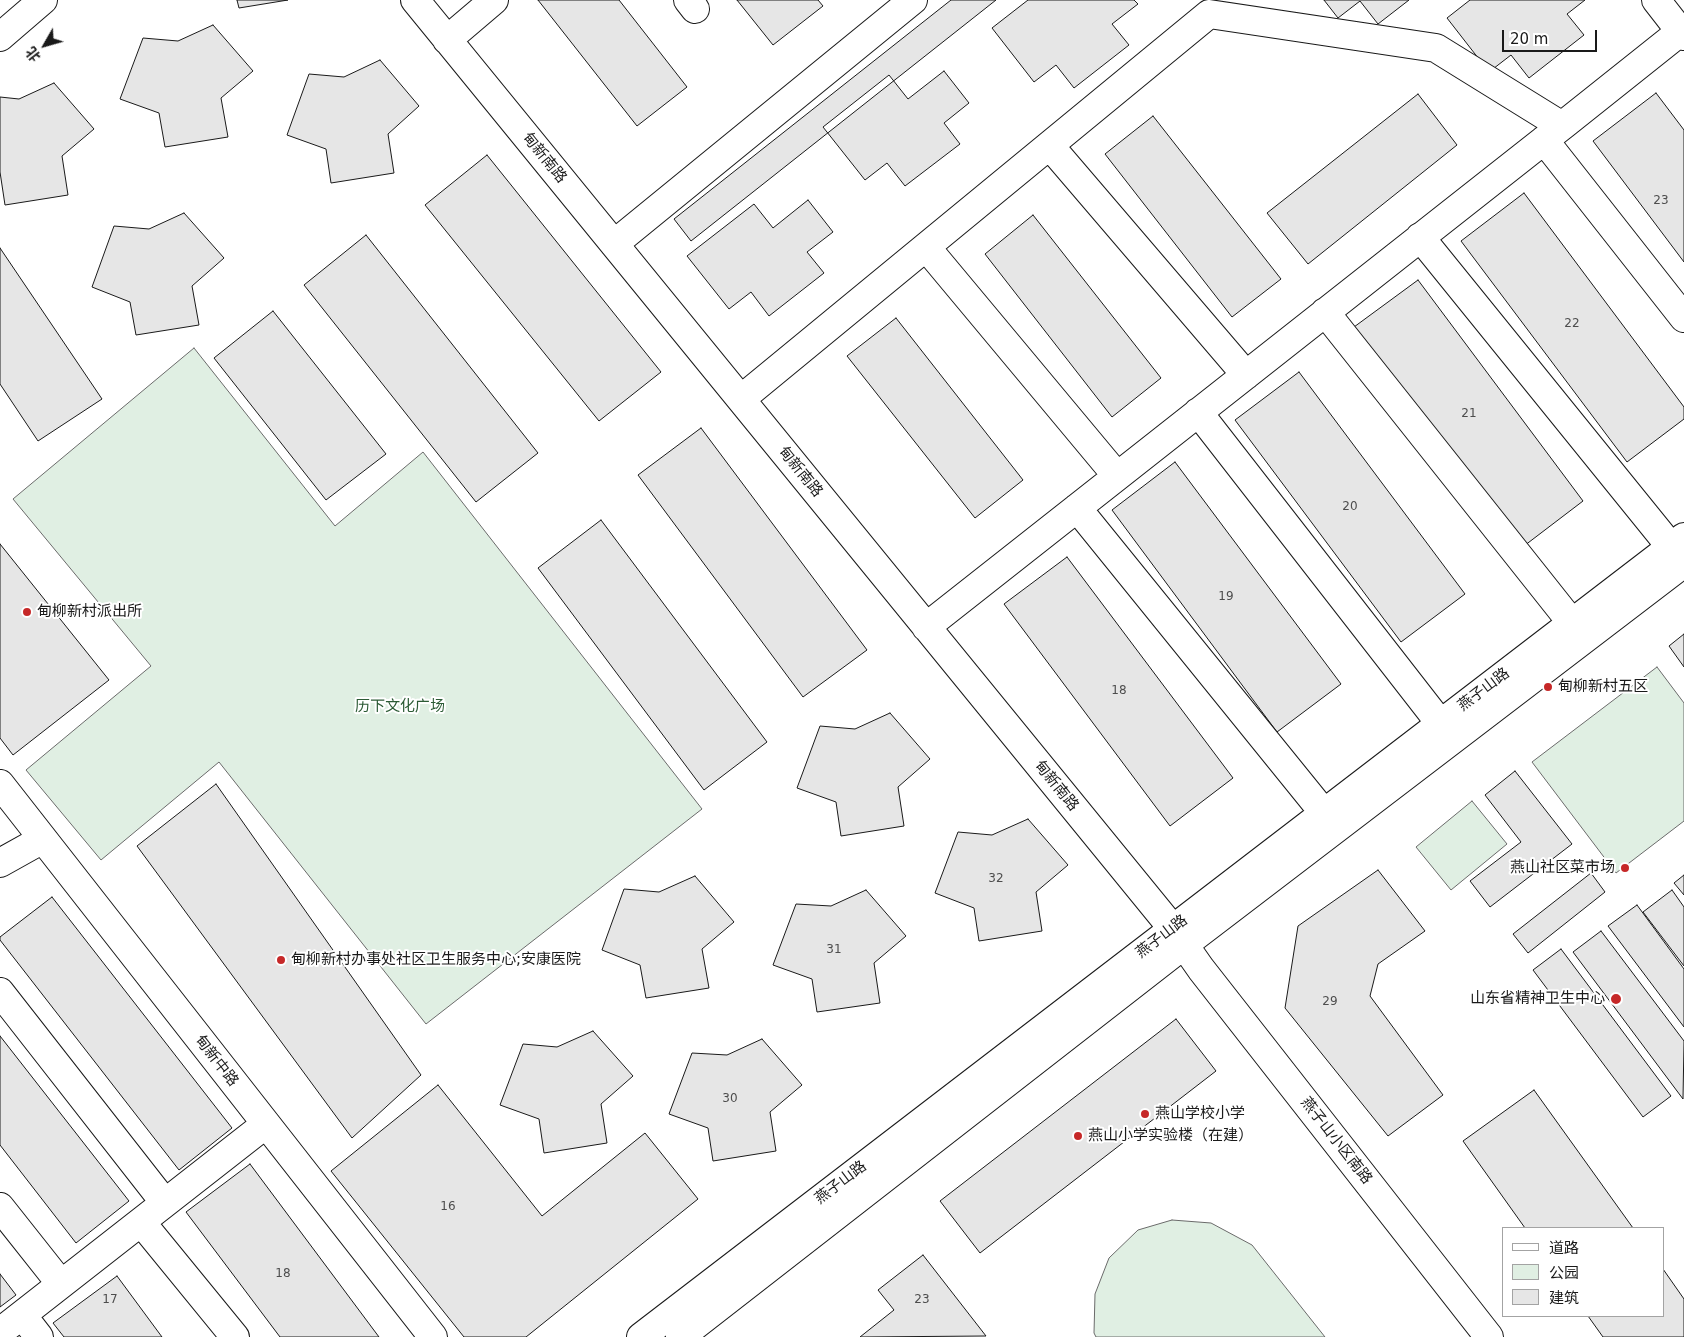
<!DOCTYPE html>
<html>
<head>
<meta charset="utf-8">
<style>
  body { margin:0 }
  #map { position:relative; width:1684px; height:1337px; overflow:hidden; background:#fff; font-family:"DejaVu Sans","Noto Sans SC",sans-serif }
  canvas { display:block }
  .legend { position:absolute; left:1502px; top:1227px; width:162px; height:90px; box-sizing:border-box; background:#fff; border:1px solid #a3a3a3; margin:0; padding:6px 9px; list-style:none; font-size:15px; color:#1a1a1a }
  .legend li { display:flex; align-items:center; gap:10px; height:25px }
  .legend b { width:25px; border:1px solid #a3a3a3 }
  .north { position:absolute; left:20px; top:20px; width:50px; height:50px; -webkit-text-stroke:4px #fff; paint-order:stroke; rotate:232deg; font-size:14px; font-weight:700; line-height:20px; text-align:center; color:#1a1a1a }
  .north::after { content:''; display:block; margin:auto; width:18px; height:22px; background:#1a1a1a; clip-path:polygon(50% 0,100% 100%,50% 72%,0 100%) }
  .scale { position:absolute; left:1502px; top:30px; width:95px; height:22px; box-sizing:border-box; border:2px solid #1a1a1a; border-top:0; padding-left:6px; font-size:15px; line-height:18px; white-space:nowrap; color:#1a1a1a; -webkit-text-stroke:4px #fff; paint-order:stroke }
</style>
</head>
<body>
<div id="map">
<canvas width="1684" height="1337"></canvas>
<ul class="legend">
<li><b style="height:6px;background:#fff"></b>道路</li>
<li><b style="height:14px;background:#e0efe3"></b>公园</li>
<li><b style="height:14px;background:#e6e6e6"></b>建筑</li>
</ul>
<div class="north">北</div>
<div class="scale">20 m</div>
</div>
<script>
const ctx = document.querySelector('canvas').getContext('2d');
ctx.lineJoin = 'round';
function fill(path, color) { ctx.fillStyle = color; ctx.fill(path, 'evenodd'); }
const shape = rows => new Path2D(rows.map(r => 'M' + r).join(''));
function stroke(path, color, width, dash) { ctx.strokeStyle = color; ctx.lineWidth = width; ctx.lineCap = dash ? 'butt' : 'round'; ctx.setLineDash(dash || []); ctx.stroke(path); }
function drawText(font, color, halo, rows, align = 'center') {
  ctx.font = font + ' "DejaVu Sans","Noto Sans SC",sans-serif'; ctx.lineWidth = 4; ctx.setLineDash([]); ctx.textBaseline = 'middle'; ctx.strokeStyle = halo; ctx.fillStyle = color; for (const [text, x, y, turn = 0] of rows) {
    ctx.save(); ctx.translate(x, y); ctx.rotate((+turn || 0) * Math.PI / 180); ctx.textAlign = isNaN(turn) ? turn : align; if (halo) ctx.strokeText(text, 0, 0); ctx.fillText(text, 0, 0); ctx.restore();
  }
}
const green = shape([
  [194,348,335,526,423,452,702,809,426,1024,219,762,101,860,26,770,151,666,13,499,194,348],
  [1657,667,1684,703,1684,821,1616,873,1532,762,1657,667],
  [1472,801,1507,844,1451,890,1416,847,1472,801],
  [1172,1220,1211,1223,1252,1245,1325,1337,1096,1337,1094,1333,1095,1294,1109,1258,1138,1230,1172,1220]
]);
const building = shape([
  [237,0,288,0,239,8,237,0],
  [538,0,619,0,687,87,637,126,538,0],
  [737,0,818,0,823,6,773,45,737,0],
  [951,0,996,0,691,241,674,219,951,0],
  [1028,0,1134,0,1138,4,1112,24,1129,45,1074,88,1056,65,1034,82,992,28,1028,0],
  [1324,0,1409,0,1378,24,1360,1,1338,18,1324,0],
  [1470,0,1585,0,1567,14,1584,35,1529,78,1511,55,1489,72,1447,18,1470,0],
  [213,25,253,71,221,98,228,137,165,147,159,113,120,99,143,38,178,41,213,25],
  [380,60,419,106,388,134,394,173,331,183,326,149,287,135,309,74,344,77,380,60],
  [944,71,969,103,944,123,960,144,905,186,887,163,865,180,823,127,889,75,908,99,944,71],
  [54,83,94,129,62,156,68,195,5,205,0,172,0,97,19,99,54,83],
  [1656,93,1684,130,1684,262,1593,141,1656,93],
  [1418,94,1457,145,1308,264,1267,213,1418,94],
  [1153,116,1281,279,1232,317,1105,154,1153,116],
  [487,155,661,372,599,421,425,205,487,155],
  [1524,193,1684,407,1684,419,1627,462,1461,241,1524,193],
  [808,200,833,232,807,252,824,273,769,316,751,292,729,309,687,256,754,204,773,228,808,200],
  [184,213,224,258,192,286,199,325,136,335,130,302,92,287,114,226,149,229,184,213],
  [1033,215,1161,378,1112,417,985,254,1033,215],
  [366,235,538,453,476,502,304,285,366,235],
  [0,248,102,399,38,441,0,384,0,248],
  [1418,280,1583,501,1520,549,1354,327,1418,280],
  [273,311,386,454,326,500,214,358,273,311],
  [896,318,1023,480,975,518,847,356,896,318],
  [1299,372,1465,594,1401,642,1235,420,1299,372],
  [701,428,867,650,803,697,638,475,701,428],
  [1175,462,1341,684,1277,732,1112,510,1175,462],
  [601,520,767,742,704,790,538,568,601,520],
  [0,544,109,680,13,755,0,738,0,544],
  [1067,557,1233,778,1170,826,1004,604,1067,557],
  [1684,634,1684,667,1669,646,1684,634],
  [890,713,930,759,898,787,904,826,841,836,836,802,797,788,820,726,855,729,890,713],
  [1515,771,1572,844,1490,907,1470,881,1521,842,1485,795,1515,771],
  [216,784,421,1075,352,1138,137,846,216,784],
  [1028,819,1068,865,1036,892,1042,931,979,941,974,908,935,893,958,832,992,835,1028,819],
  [1378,870,1425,931,1378,964,1370,996,1443,1095,1388,1136,1285,1008,1298,926,1378,870],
  [1591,873,1605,892,1528,953,1513,934,1591,873],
  [1684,875,1684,895,1674,883,1684,875],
  [695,876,734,922,702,949,709,988,646,998,640,965,602,950,624,889,659,892,695,876],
  [866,890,906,936,874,963,880,1003,817,1012,812,979,773,965,796,904,831,906,866,890],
  [1672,890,1684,907,1684,966,1643,912,1672,890],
  [52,897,232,1128,179,1170,0,940,0,937,52,897],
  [1637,905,1684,969,1684,1027,1608,926,1637,905],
  [1601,931,1684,1041,1683,1099,1573,952,1601,931],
  [1561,949,1671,1096,1643,1117,1533,970,1561,949],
  [1176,1019,1216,1071,980,1253,940,1201,1176,1019],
  [593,1031,633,1076,601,1104,607,1143,544,1153,539,1119,500,1105,523,1044,557,1047,593,1031],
  [0,1036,129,1201,76,1243,0,1145,0,1036],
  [762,1039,802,1085,770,1112,776,1151,713,1161,708,1128,669,1114,692,1053,727,1055,762,1039],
  [438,1085,542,1216,645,1133,698,1199,526,1337,464,1337,331,1171,438,1085],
  [1534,1090,1633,1228,1525,1228,1463,1141,1534,1090],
  [250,1164,379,1337,280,1337,186,1212,250,1164],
  [923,1255,986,1336,860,1337,894,1310,878,1290,923,1255],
  [1663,1269,1684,1299,1684,1337,1603,1337,1588,1316,1663,1316,1663,1269],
  [0,1274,16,1295,0,1307,0,1274],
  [117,1276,162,1337,64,1337,53,1323,117,1276]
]);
const minor = shape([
  [415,0,1173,929,1201,969,1489,1337],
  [688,0,695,9],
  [1656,0,1684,36],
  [0,37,43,0],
  [447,40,494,0],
  [1544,140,1684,318],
  [1050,146,1246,375],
  [1420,237,1671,547],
  [614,244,913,0],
  [926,247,1117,476],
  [1325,312,1572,623],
  [741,399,1209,14,1436,48,1562,126,1680,32],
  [1198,412,1440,723],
  [1077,508,1324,813],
  [926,627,1562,126],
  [0,784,433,1337],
  [0,863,43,839],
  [0,992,165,1203],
  [0,1207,61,1284],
  [141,1222,235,1337],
  [22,1315,39,1337],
  [0,1332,266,1124],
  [641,1337,1684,537],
  [680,1337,1185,944,1684,563]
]);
const markers = [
  [27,612,5,"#c62828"],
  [1548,687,5,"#c62828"],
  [1625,868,5,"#c62828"],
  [281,960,5,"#c62828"],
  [1616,999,6,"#c62828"],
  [1145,1114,5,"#c62828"],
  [1078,1136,5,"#c62828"]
];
const numberNames = [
  ["23",1661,201],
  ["22",1572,324],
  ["21",1469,414],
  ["20",1350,507],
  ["19",1226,597],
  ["18",1119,691],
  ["32",996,879],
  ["31",834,950],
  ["29",1330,1002],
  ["30",730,1099],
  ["16",448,1207],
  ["18",283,1274],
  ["17",110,1300],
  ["23",922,1300]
];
const streetNames = [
  ["甸新南路",544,158,51],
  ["甸新南路",800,472,51],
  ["燕子山路",1484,690,-37],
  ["甸新南路",1056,786,51],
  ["燕子山路",1162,937,-37],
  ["甸新中路",216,1061,52],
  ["燕子山小区南路",1336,1141,52],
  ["燕子山路",841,1183,-37]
];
const poiNames = [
  ["甸柳新村派出所",37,612],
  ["甸柳新村五区",1558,687],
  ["燕山社区菜市场",1615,868,"right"],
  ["甸柳新村办事处社区卫生服务中心;安康医院",291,960],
  ["山东省精神卫生中心",1605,999,"right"],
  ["燕山学校小学",1155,1114],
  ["燕山小学实验楼（在建）",1088,1136]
];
const parkNames = [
  ["历下文化广场",400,707]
];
fill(green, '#e0efe3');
stroke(green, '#6a6a6a', 1);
fill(building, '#e6e6e6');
stroke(building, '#1a1a1a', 1);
stroke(minor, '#1a1a1a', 30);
stroke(minor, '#fff', 28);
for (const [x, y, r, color] of markers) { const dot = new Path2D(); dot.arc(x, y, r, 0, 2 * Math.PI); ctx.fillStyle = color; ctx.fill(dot); stroke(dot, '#fff', 2); }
drawText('12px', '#4d4d4d', null, numberNames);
drawText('15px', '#1a1a1a', '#fff', streetNames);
drawText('15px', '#1a1a1a', '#fff', poiNames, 'left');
drawText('15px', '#2b5a34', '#fff', parkNames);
</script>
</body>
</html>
